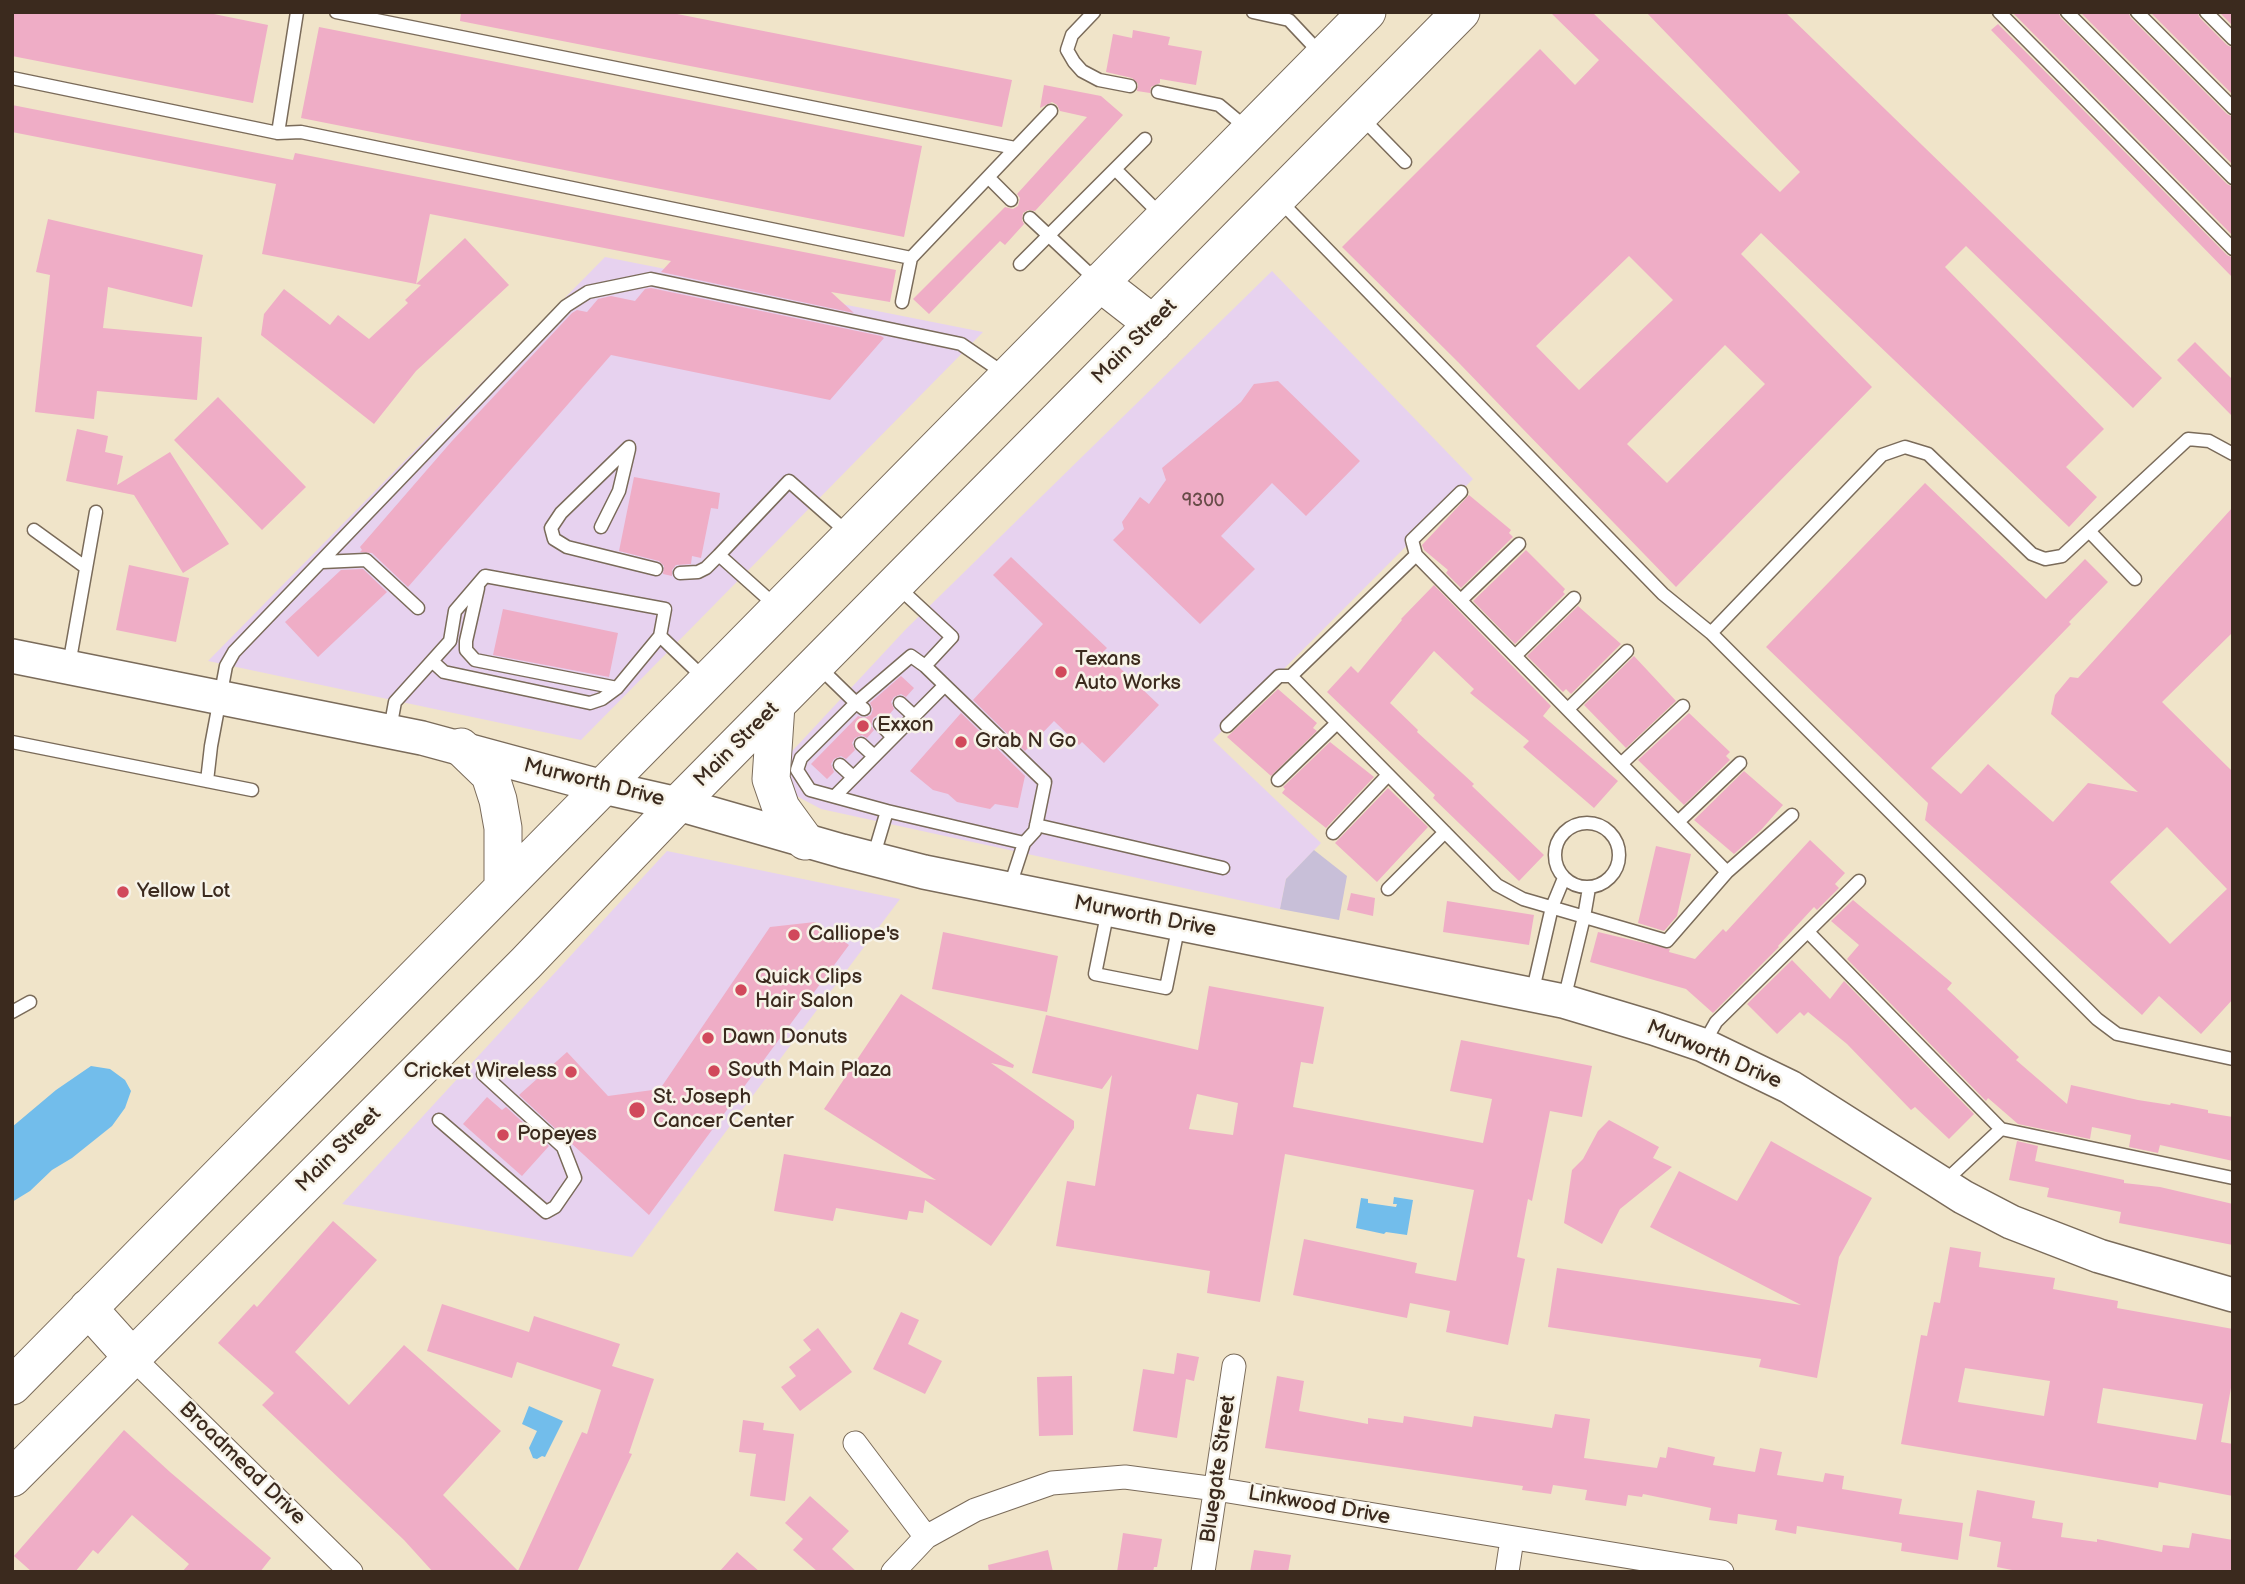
<!DOCTYPE html>
<html>
<head>
<meta charset="utf-8">
<style>
  body { margin:0 }
  #map { position:relative; width:2245px; height:1584px; overflow:hidden; background:#f0e4c9; font-family:"Balsamiq Sans",sans-serif }
  canvas { display:block }
  .frame { position:absolute; inset:0; border:14px solid #3b2a1e; pointer-events:none }
</style>
</head>
<body>
<div id="map">
<canvas width="2245" height="1584"></canvas>
<div class="frame"></div>
</div>
<script>
const ctx = document.querySelector('canvas').getContext('2d');
ctx.lineJoin = 'round';
function fill(path, color) { ctx.fillStyle = color; ctx.fill(path, 'evenodd'); }
const shape = rows => new Path2D(rows.map(r => 'M' + r).join(''));
function stroke(path, color, width, dash) { ctx.strokeStyle = color; ctx.lineWidth = width; ctx.lineCap = dash ? 'butt' : 'round'; ctx.setLineDash(dash || []); ctx.stroke(path); }
function drawText(font, color, halo, rows, align = 'center') {
  ctx.font = font + ' "Balsamiq Sans",sans-serif'; ctx.lineWidth = 5; ctx.setLineDash([]); ctx.textBaseline = 'middle'; ctx.strokeStyle = halo; ctx.fillStyle = color; for (const [text, x, y, turn = 0] of rows) {
    ctx.save(); ctx.translate(x, y); ctx.rotate((+turn || 0) * Math.PI / 180); ctx.textAlign = isNaN(turn) ? turn : align; if (halo) ctx.strokeText(text, 0, 0); ctx.fillText(text, 0, 0); ctx.restore();
  }
}
const built = shape([
  [605,257,983,332,581,740,208,661],
  [1272,271,1473,479,1213,740,1321,843,1286,879,1280,909,821,809,789,792,781,763,906,629],
  [667,851,900,899,632,1257,342,1204]
]);
const industrial = shape([
  [1314,850,1347,876,1339,920,1280,909,1286,879]
]);
const water = shape([
  [91,1066,110,1069,125,1080,131,1091,125,1108,112,1126,72,1158,52,1170,30,1191,12,1202,12,1127,56,1090],
  [1394,1197,1413,1200,1407,1235,1386,1232,1384,1234,1356,1228,1361,1198,1368,1199,1368,1203,1396,1207,1397,1204,1393,1204],
  [529,1406,563,1421,545,1457,542,1456,537,1459,533,1458,529,1448,537,1431,522,1424]
]);
const building = shape([
  [12,12,204,12,268,25,253,103,12,56],
  [461,12,667,12,1012,80,1002,127,460,21],
  [1550,12,1592,12,1780,192,1800,172,1646,12,1785,12,2162,378,2133,408,1966,246,1945,267,2104,429,2066,467,2097,497,2069,527,1761,233,1741,254,1872,387,1676,587,1458,362,1342,247,1540,49,1575,85,1599,60],
  [1629,256,1673,300,1579,390,1536,346],
  [1725,345,1765,384,1667,483,1627,444],
  [2012,12,2058,12,2061,18,2227,184,2233,187,2233,236],
  [2080,12,2128,12,2131,18,2227,114,2233,117,2233,165],
  [2150,12,2197,12,2200,18,2227,45,2233,48,2233,95],
  [2219,12,2233,12,2233,26],
  [1998,24,2227,255,2233,258,2233,278,1991,30],
  [319,27,922,146,904,237,301,118],
  [1133,30,1170,37,1168,45,1202,51,1196,85,1160,79,1160,83,1151,87,1150,93,1137,91,1138,84,1132,78,1106,72,1113,34,1132,38],
  [1044,85,1101,96,1123,115,1035,211,1028,210,1023,213,1022,220,1024,224,1005,245,1000,241,929,314,913,299,1005,207,1013,209,1018,206,1020,198,1017,194,1087,117,1060,111,1057,105,1052,102,1040,108],
  [12,105,293,160,295,153,896,270,890,302,831,292,854,313,661,272,671,261,430,214,416,284,262,254,276,184,12,132],
  [48,219,203,255,192,307,108,287,103,328,202,337,197,400,97,391,94,419,35,412,50,275,36,272],
  [465,238,509,285,416,371,374,424,261,335,264,314,284,289,330,325,338,315,369,339,408,303,405,300,421,285,416,284],
  [651,288,881,336,884,338,830,400,611,355,408,587,372,553,360,552,362,550,360,547,452,441,572,313,577,310,587,312,598,299,611,296,635,301,645,289],
  [2195,342,2233,380,2233,417,2177,360],
  [1278,381,1360,461,1306,516,1272,483,1221,536,1255,569,1200,624,1113,540,1124,529,1122,522,1140,497,1149,504,1166,480,1162,468,1241,402,1254,384],
  [218,397,306,487,262,530,174,440],
  [77,429,108,436,105,452,123,456,117,485,170,452,229,544,183,573,134,495,66,481],
  [634,477,720,493,718,509,711,508,701,558,692,556,691,564,676,565,672,570,672,576,663,574,664,566,659,561,619,551],
  [1925,483,2046,599,2085,559,2108,582,2069,622,2071,624,1931,768,1961,794,1988,764,2053,822,2088,783,2138,792,2051,714,2055,695,2070,677,2078,678,2233,507,2233,632,2162,702,2233,772,2233,999,2201,1034,2159,996,2142,1015,1925,820,1928,803,1766,647],
  [2167,827,2227,889,2170,944,2110,882],
  [1469,495,1511,530,1509,533,1513,537,1461,588,1446,573,1448,570,1424,550,1422,545],
  [1526,550,1565,589,1563,592,1565,594,1515,644,1473,601],
  [1011,557,1107,648,1103,652,1159,705,1104,763,1082,742,1079,745,1054,721,1025,751,973,700,1043,624,993,575],
  [129,565,189,578,176,642,116,630],
  [363,569,387,592,318,657,285,622,341,570],
  [1434,585,1551,706,1543,716,1618,781,1594,808,1523,747,1529,741,1470,693,1474,689,1434,651,1390,703,1418,730,1417,732,1474,784,1472,786,1544,855,1519,881,1433,798,1435,795,1327,692,1351,666,1358,673,1402,620,1401,619],
  [1578,606,1621,644,1571,694,1566,689,1563,692,1527,656],
  [503,609,618,633,609,677,493,655],
  [1634,656,1676,701,1626,748,1584,705],
  [901,676,914,688,906,697,901,694,894,697,891,702,894,709,886,718,878,715,873,718,871,726,874,730,867,738,862,735,855,738,852,743,855,750,846,759,841,756,834,759,831,764,834,772,827,779,811,764,858,716,864,718,871,715,873,709,870,703],
  [1278,689,1317,723,1313,728,1317,731,1271,776,1227,737],
  [961,713,1025,776,1018,808,995,804,990,809,957,802,948,794,933,790,910,771],
  [1689,713,1730,752,1726,756,1730,760,1684,805,1638,760],
  [1330,742,1374,777,1326,828,1282,793,1285,789,1283,787],
  [1744,771,1783,805,1761,830,1734,854,1694,820],
  [1388,788,1428,827,1377,882,1335,843],
  [1810,840,1845,873,1835,884,1839,888,1817,910,1814,907,1778,946,1779,947,1713,1013,1686,989,1590,962,1598,932,1670,949,1669,952,1695,959,1723,929,1726,932],
  [1656,846,1691,854,1677,916,1664,931,1638,923],
  [1351,893,1375,898,1373,916,1347,910],
  [1853,900,1952,983,1947,989,2019,1057,2016,1060,2067,1104,2071,1085,2138,1100,2170,1105,2171,1103,2208,1110,2208,1113,2233,1117,2233,1161,2160,1145,2158,1153,2129,1147,2131,1135,2092,1127,2090,1139,2018,1124,1988,1098,1986,1101,1847,959,1859,945,1831,921],
  [1447,901,1534,915,1529,945,1443,932],
  [815,922,849,945,649,1215,519,1095,567,1052,608,1096,660,1089,770,927],
  [943,932,1058,956,1047,1012,932,989],
  [1792,960,1830,999,1844,981,1974,1114,1949,1139,1915,1107,1911,1110,1847,1044,1808,1012,1804,1016,1800,1012,1777,1034,1747,1004],
  [1209,986,1324,1007,1313,1064,1301,1062,1293,1107,1483,1143,1492,1099,1450,1091,1461,1040,1592,1066,1582,1117,1550,1111,1532,1201,1528,1199,1517,1257,1525,1259,1508,1345,1446,1332,1450,1311,1410,1303,1407,1318,1293,1295,1304,1239,1417,1263,1415,1273,1456,1281,1474,1190,1285,1154,1260,1302,1207,1293,1210,1271,1056,1246,1067,1181,1095,1186,1112,1075,1102,1089,1032,1073,1046,1015,1198,1050],
  [1197,1094,1238,1103,1233,1135,1189,1129],
  [901,994,1014,1065,1013,1068,991,1063,1074,1121,1074,1128,991,1246,925,1200,923,1213,909,1211,907,1220,836,1208,833,1221,774,1211,784,1154,936,1180,824,1109],
  [487,1097,502,1110,506,1107,549,1146,522,1176,463,1124],
  [1609,1120,1659,1147,1653,1158,1672,1167,1620,1209,1602,1244,1564,1223,1572,1170,1583,1159,1598,1131],
  [1771,1141,1872,1198,1839,1257,1817,1378,1759,1367,1761,1359,1548,1327,1557,1268,1801,1305,1650,1227,1679,1171,1737,1201],
  [2017,1141,2038,1146,2035,1161,2124,1180,2124,1183,2160,1187,2233,1204,2233,1245,2119,1223,2121,1212,2047,1197,2049,1188,2009,1180],
  [333,1221,377,1260,295,1352,349,1405,404,1345,501,1431,443,1495,518,1571,582,1432,587,1434,601,1390,517,1362,512,1378,427,1351,442,1304,529,1332,534,1316,620,1344,612,1366,654,1379,629,1453,632,1454,577,1572,433,1572,404,1540,262,1405,274,1393,218,1343,254,1304,257,1307],
  [1950,1247,1981,1252,1979,1267,2055,1278,2053,1289,2118,1301,2117,1308,2233,1329,2233,1377,2221,1442,2233,1444,2233,1496,2159,1482,2158,1488,1901,1444,1921,1335,1927,1336,1934,1302,1940,1303],
  [1965,1368,2050,1381,2044,1416,1958,1402],
  [2103,1388,2203,1404,2196,1440,2097,1423],
  [901,1312,919,1320,908,1344,942,1361,925,1394,873,1369],
  [818,1328,852,1372,800,1411,781,1387,796,1376,789,1367,811,1350,803,1340],
  [1177,1353,1199,1357,1194,1381,1186,1379,1177,1438,1133,1431,1143,1369,1174,1374],
  [1072,1376,1073,1435,1039,1436,1037,1377],
  [1277,1376,1304,1381,1299,1411,1368,1424,1368,1418,1403,1423,1404,1416,1472,1427,1474,1416,1552,1428,1555,1414,1590,1419,1584,1458,1657,1468,1660,1457,1666,1458,1668,1447,1715,1457,1713,1465,1755,1472,1760,1448,1782,1452,1777,1475,1823,1482,1825,1473,1844,1476,1842,1489,1902,1499,1899,1514,1963,1523,1958,1560,1901,1551,1902,1543,1840,1533,1797,1526,1796,1534,1775,1530,1777,1520,1738,1514,1737,1524,1709,1520,1711,1508,1643,1494,1642,1497,1628,1495,1626,1506,1585,1500,1587,1490,1553,1485,1551,1494,1522,1490,1523,1486,1265,1448],
  [743,1420,764,1423,763,1430,794,1434,785,1501,750,1496,756,1454,739,1452],
  [124,1430,170,1472,271,1558,260,1572,182,1572,189,1564,132,1515,98,1554,93,1550,75,1572,32,1572,14,1556],
  [1977,1490,2035,1501,2032,1518,2063,1523,2061,1537,2097,1542,2097,1539,2162,1552,2163,1545,2189,1548,2192,1533,2233,1540,2233,1572,2022,1572,1997,1567,2001,1542,1969,1536],
  [810,1496,849,1531,832,1549,857,1572,818,1572,793,1550,803,1539,785,1523],
  [1123,1533,1162,1539,1157,1567,1154,1567,1153,1572,1117,1572],
  [1048,1550,1053,1572,989,1572,988,1565],
  [1254,1550,1291,1555,1288,1572,1250,1572],
  [737,1552,760,1572,719,1572]
]);
const lane = shape([
  [336,12,1015,148],
  [1094,12,1072,35,1067,50,1074,62,1082,71,1099,80,1130,86],
  [1253,12,1289,20,1321,54],
  [1999,12,2233,249],
  [2067,12,2233,178],
  [2137,12,2233,108],
  [2206,12,2233,39],
  [12,78,278,133,301,132,911,258],
  [1158,92,1219,105,1249,130],
  [1362,118,1405,162],
  [278,133,297,12],
  [1115,169,1161,215],
  [988,177,1011,200],
  [1280,201,1663,594,1711,633],
  [1030,218,1096,280],
  [1020,264,1145,139],
  [902,302,911,258,1051,111],
  [629,447,561,513,551,528,554,539,567,547,656,569],
  [2233,454,2209,441,2188,439,2062,556,2045,559,2032,554,1928,454,1905,447,1882,455,1711,633,2097,1019,2117,1034,2233,1059],
  [1461,492,1412,540,1416,555,1727,872],
  [601,527,619,491,629,449],
  [34,530,85,567],
  [2089,531,2135,579],
  [1416,555,1291,676,1497,885,1523,899,1667,941,1727,872,1792,815],
  [322,562,366,560,418,608],
  [680,573,698,572,706,568,719,555],
  [898,587,952,637,925,666,1045,782,1035,831,1024,843,1009,889],
  [478,588,466,641,466,650,475,660,617,688],
  [1461,600,1519,544],
  [776,606,719,555,789,481,848,533],
  [660,636,704,678],
  [1515,656,1574,598],
  [69,665,96,512],
  [819,667,856,703,801,758,797,770,810,790,887,811],
  [900,703,914,716],
  [864,709,856,703,911,656,925,666],
  [1568,709,1627,651],
  [880,724,893,737],
  [1227,726,1279,676,1291,676],
  [390,729,395,702,432,661,450,641,455,611,485,576,665,609,660,636,617,688,602,699,590,703,444,672,432,661],
  [12,742,252,790],
  [861,744,874,756],
  [1621,764,1683,706],
  [840,765,853,777],
  [1278,780,1337,723],
  [207,781,211,746,226,666,234,652,566,306,588,292,651,279,961,344,1005,374],
  [835,796,944,686],
  [1678,822,1740,763],
  '1555 855a32 32 0 1 1 64 0a32 32 0 1 1-64 0Z',
  [1036,825,1223,868],
  [1333,833,1388,775],
  [873,858,887,811,1024,843],
  [1388,889,1445,832],
  [1108,910,1095,974,1166,988,1179,924],
  [1808,932,2001,1129,2233,1178],
  [1532,994,1552,907,1564,878],
  [1564,1000,1584,917,1589,888],
  [12,1012,30,1002],
  [1703,1045,1716,1022,1859,881],
  [439,1120,546,1212,555,1207,575,1178,563,1147,483,1074],
  [1942,1184,2001,1129]
]);
const street = shape([
  [132,1357,351,1572],
  [855,1443,926,1537],
  [893,1572,926,1537,975,1510,1052,1483,1125,1477,1216,1489,1722,1572],
  [1203,1572,1234,1366],
  [1507,1572,1512,1539]
]);
const secondary = shape([
  [12,656,422,738,603,787,678,804,842,851,924,872,1563,1001,1653,1028,1703,1045,1790,1087,1963,1197,2011,1222,2099,1256,2233,1295]
]);
const primary = shape([
  [1099,282,1153,324],
  [776,705,771,779,781,808,805,841],
  [461,747,490,775,498,800,503,828,503,888],
  [88,1308,132,1357],
  [12,1386,1367,12],
  [12,1478,526,963,678,804,1461,12]
]);
const markers = [
  [1061,672,7,"#d1495b"],
  [863,726,7,"#d1495b"],
  [961,742,7,"#d1495b"],
  [123,892,7,"#d1495b"],
  [794,935,7,"#d1495b"],
  [741,990,7,"#d1495b"],
  [708,1038,7,"#d1495b"],
  [714,1071,7,"#d1495b"],
  [571,1072,7,"#d1495b"],
  [637,1110,9,"#d1495b"],
  [503,1135,7,"#d1495b"]
];
const numberNames = [
  ["9300",1203,501]
];
const streetNames = [
  ["Main Street",1135,342,-45],
  ["Main Street",737,745,-45],
  ["Murworth Drive",594,783,14],
  ["Murworth Drive",1145,917,11],
  ["Murworth Drive",1714,1055,23],
  ["Main Street",339,1150,-45],
  ["Broadmead Drive",242,1464,44],
  ["Bluegate Street",1219,1469,-82],
  ["Linkwood Drive",1319,1506,10]
];
const poiNames = [
  ["Texans",1075,660],
  ["Auto Works",1075,684],
  ["Exxon",877,726],
  ["Grab N Go",975,742],
  ["Yellow Lot",137,892],
  ["Calliope's",808,935],
  ["Quick Clips",755,978],
  ["Hair Salon",755,1002],
  ["Dawn Donuts",722,1038],
  ["South Main Plaza",728,1071],
  ["Cricket Wireless",557,1072,"right"],
  ["St. Joseph",653,1098],
  ["Cancer Center",653,1122],
  ["Popeyes",517,1135]
];
fill(built, '#e7d2ef');
fill(industrial, '#c8bfd8');
fill(water, '#72bdeb');
fill(building, '#efadc6');
stroke(lane, '#7a6b5a', 15);
stroke(street, '#7a6b5a', 25);
stroke(secondary, '#7a6b5a', 36);
stroke(primary, '#7a6b5a', 39);
stroke(lane, '#fff', 12);
stroke(street, '#fff', 23);
stroke(secondary, '#fff', 33);
stroke(primary, '#fff', 37);
for (const [x, y, r, color] of markers) { const dot = new Path2D(); dot.arc(x, y, r, 0, 2 * Math.PI); ctx.fillStyle = color; ctx.fill(dot); stroke(dot, '#f7f3e8', 2.5); }
drawText('18px', '#684b48', null, numberNames);
drawText('21px', '#3b2a1e', '#f7f3e8', streetNames);
drawText('21px', '#3b2a1e', '#f7f3e8', poiNames, 'left');
</script>
</body>
</html>
